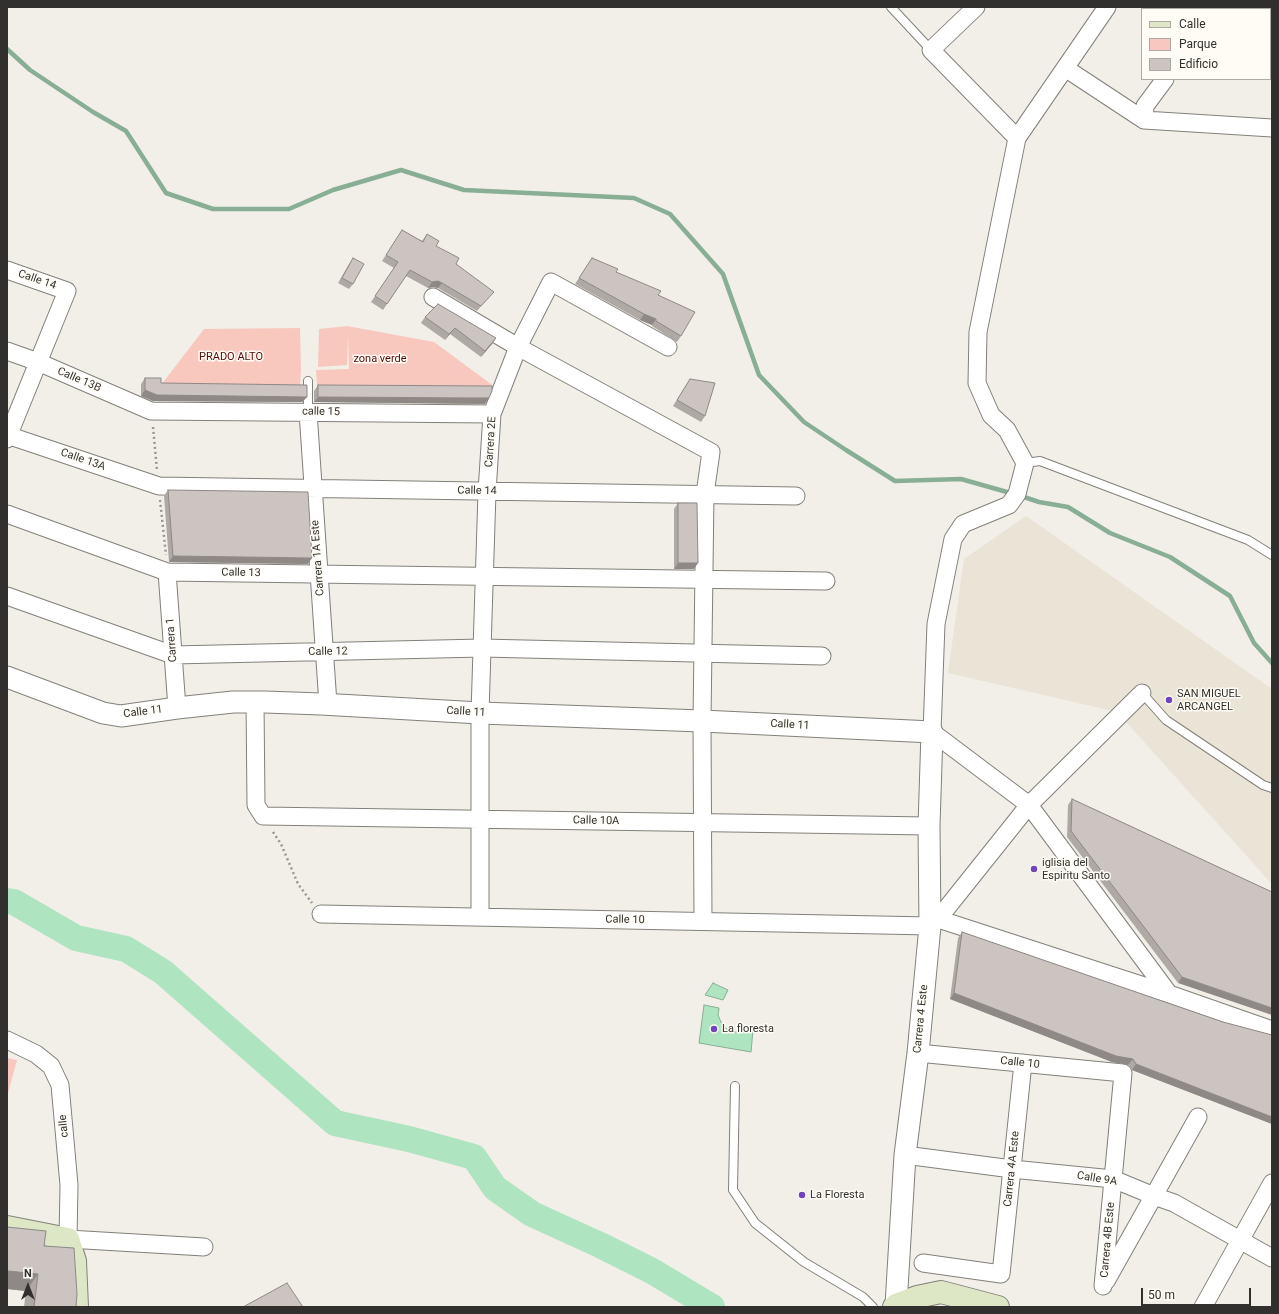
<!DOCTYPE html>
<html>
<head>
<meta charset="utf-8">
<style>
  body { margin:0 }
  #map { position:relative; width:1279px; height:1314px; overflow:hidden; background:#f1efe8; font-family:Roboto,sans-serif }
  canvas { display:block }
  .frame { position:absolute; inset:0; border:8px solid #31302e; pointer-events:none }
  .legend { position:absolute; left:1141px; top:8px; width:130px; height:72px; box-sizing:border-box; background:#fffcf5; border:1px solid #adaaa5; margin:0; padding:5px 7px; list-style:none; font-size:12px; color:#31302e }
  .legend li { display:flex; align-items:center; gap:8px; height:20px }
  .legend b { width:20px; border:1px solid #adaaa5 }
  .north { position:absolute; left:8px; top:1266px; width:40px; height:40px; -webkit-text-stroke:3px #fffcf5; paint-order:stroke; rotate:0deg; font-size:11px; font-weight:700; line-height:16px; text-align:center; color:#31302e }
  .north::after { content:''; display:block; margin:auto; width:14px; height:18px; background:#31302e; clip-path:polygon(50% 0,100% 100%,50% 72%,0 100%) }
  .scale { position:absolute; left:1141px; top:1288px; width:110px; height:18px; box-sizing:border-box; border:2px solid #31302e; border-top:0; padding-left:5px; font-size:12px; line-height:14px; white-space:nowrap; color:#31302e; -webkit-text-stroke:3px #fffcf5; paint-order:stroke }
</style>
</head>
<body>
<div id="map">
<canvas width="1279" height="1314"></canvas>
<div class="frame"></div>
<ul class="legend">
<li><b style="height:5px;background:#dde7c5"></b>Calle</li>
<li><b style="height:11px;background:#f8c8bf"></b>Parque</li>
<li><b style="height:11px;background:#cbc4c0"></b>Edificio</li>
</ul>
<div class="north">N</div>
<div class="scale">50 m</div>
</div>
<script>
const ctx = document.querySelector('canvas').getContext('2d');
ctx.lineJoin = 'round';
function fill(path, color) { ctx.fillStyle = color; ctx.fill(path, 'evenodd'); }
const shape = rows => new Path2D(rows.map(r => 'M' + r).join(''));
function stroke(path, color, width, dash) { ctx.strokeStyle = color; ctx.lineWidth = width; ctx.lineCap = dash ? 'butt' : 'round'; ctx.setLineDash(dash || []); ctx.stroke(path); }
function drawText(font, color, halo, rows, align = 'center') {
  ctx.font = font + ' Roboto,sans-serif'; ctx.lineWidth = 3; ctx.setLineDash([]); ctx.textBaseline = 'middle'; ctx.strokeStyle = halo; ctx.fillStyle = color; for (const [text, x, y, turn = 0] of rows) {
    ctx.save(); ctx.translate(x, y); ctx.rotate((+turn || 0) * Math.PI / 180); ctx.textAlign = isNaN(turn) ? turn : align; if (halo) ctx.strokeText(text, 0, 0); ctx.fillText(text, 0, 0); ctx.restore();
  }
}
const built = shape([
  [1026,516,1272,689,1272,884,1117,712,948,673,964,559]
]);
const green = shape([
  [347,326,434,342,495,387,317,386,316,370,349,369,348,336,347,365,318,367,319,329],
  [300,328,301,369,300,387,161,385,204,329],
  [7,1058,17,1060,7,1097]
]);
const water = shape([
  [713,983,728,990,723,1000,705,995,713,983],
  [704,1005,719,1008,718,1015,721,1022,725,1027,730,1032,746,1032,753,1030,751,1052,699,1043,704,1005]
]);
const stream = shape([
  [7,49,30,70,93,112,126,131,166,193,213,209,289,209,333,190,401,170,464,190,634,198,670,214,723,274,759,375,804,422,846,450,895,481,961,479,1014,494],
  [1021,496,1039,502,1068,507,1110,533,1170,557,1230,596,1254,643,1272,663]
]);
const river = shape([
  [7,901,14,902,76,938,126,949,163,972,335,1123,409,1139,474,1157,495,1188,532,1214,600,1245,652,1271,712,1307]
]);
const path = shape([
  [153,427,157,470],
  [160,500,166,555],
  [273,832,281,844,298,884,312,903]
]);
const service = shape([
  [891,7,931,50],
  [308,412,308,381],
  [1025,463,1040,461,1248,540,1272,555],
  [1142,693,1166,720,1263,785,1272,788],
  [735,1086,733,1190,755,1223,804,1262,863,1297,873,1307]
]);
const minor = shape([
  [976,7,931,50,1017,138],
  [1107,7,1017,138,978,332,977,383,991,415,1007,430,1025,463,1017,494,1009,505,963,524,953,539,936,624,932,732,1029,805,1169,994],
  [1215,9,1216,7],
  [1065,68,1144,120,1272,128],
  [1144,120,1145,106,1165,79],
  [7,270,67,291,7,439],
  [433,297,518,347,492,414,487,492,480,713,480,917],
  [668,347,551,282,518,347,711,452,705,494,702,721,703,921],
  [7,351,38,362,151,411,492,414],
  [308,412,328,704],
  [7,435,159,486,796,496],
  [7,514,167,572,826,581],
  [167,572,177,708],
  [7,596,173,655,482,648,822,656],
  [255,702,256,805,263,816,929,826],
  [321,914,930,926,938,919,1169,994,1272,1030],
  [938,919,1029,805,1142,693],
  [7,1040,36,1054,51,1066,60,1085,69,1185,68,1239,204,1247],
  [918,1053,1123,1073,1103,1286],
  [905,1155,1012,1169,1113,1179,1154,1196,1174,1203,1272,1258],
  [923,1263,1001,1274,1023,1063],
  [1106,1281,1198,1117],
  [1203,1307,1272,1183]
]);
const tertiary = shape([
  [7,677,103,713,121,716,177,708,233,702,265,702,321,704,480,713,702,721,932,732,929,826,930,926,918,1053,905,1155,896,1305]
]);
const secondary = shape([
  [7,1227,68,1239,75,1261,77,1307],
  [894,1307,896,1305,917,1297,941,1292,998,1307]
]);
const wall = shape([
  [402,230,422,241,427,234,436,246,489,297,477,311,438,288,433,287,428,288,406,276,383,310,371,302,394,268,382,261],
  [353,258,353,284,349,289,338,283,349,264],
  [592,258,616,272,681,336,677,342,652,326,652,325,640,320,575,284],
  [425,317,496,338,492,344,481,357,450,334,445,340,421,323],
  [145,378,161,383,307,397,302,402,153,401,141,396,141,384],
  [690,379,705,416,701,422,673,406],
  [318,385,485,404,314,402,314,391],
  [168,490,308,564,169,562,164,496],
  [678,503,694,569,674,569,674,509],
  [1072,799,1272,892,1178,983,1067,837,1068,805],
  [962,932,1223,1022,1272,1035,1272,1124,1132,1070,1128,1065,1112,1062,950,999,958,938],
  [7,1227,44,1246,76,1307,24,1307,26,1291,7,1289]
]);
const shadedWall = shape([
  [438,281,442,283,438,288,433,287,428,288,432,282],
  [644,314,656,319,652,325,640,320],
  [455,328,445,340,449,334],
  [496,338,492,344,481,357,485,351],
  [145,390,307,397,302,402,153,401,141,396],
  [318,397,489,398,485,404,314,402],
  [173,556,312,558,308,564,169,562],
  [678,563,698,563,694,569,674,569],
  [1182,977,1272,1008,1272,1015,1178,983],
  [954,993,1133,1059,1128,1065,1112,1062,950,999],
  [1136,1064,1272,1117,1272,1124,1132,1070],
  [8,1271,38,1274,26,1291,7,1289,7,1272]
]);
const building = shape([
  [402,230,423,242,427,234,439,241,436,246,459,258,456,264,494,292,481,306,442,283,438,281,432,282,410,270,387,304,375,296,398,262,386,255,402,230],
  [353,258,364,264,353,284,342,278,353,258],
  [592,258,618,269,616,272,661,291,658,295,695,312,681,336,656,321,656,319,644,314,579,278,592,258],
  [438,304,496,338,485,351,455,328,449,334,425,317,438,304],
  [145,378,161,378,161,383,307,385,307,397,157,395,145,390,145,378],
  [690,379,715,383,705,416,677,400,690,379],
  [318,385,492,386,492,391,489,398,318,397,318,385],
  [168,490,308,492,312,558,173,556,168,490],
  [678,503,697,503,698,563,678,563,678,503],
  [1072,799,1272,892,1272,1008,1182,977,1071,831,1072,799],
  [962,932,1223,1022,1272,1035,1272,1117,1136,1064,1133,1059,1116,1056,954,993,962,932],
  [7,1227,46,1231,44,1246,74,1248,77,1294,76,1307,34,1307,38,1274,8,1271,7,1278,7,1227],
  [287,1283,303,1307,243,1307,287,1283]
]);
const markers = [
  [1169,700,4,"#7044bc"],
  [1034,869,4,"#7044bc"],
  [714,1029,4,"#7044bc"],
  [802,1195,4,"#7044bc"]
];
const streetNames = [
  ["Calle 14",37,280,19],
  ["Calle 13B",79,380,23],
  ["calle 15",321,412,1],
  ["Carrera 2E",491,442,-86],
  ["Calle 13A",83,460,19],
  ["Calle 14",477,491,1],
  ["Carrera 1A Este",318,558,-94],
  ["Calle 13",241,573,1],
  ["Carrera 1",172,640,-94],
  ["Calle 12",328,652,-1],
  ["Calle 11",143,712,-7],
  ["Calle 11",466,712,3],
  ["Calle 11",790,725,3],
  ["Calle 10A",596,821,1],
  ["Calle 10",625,920,1],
  ["Carrera 4 Este",921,1019,-84],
  ["Calle 10",1020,1063,6],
  ["calle",64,1126,-95],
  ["Carrera 4A Este",1012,1169,-84],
  ["Calle 9A",1097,1179,9],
  ["Carrera 4B Este",1108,1240,-85]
];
const parkNames = [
  ["PRADO ALTO",231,357],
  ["zona verde",380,359]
];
const poiNames = [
  ["SAN MIGUEL",1177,694],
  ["ARCANGEL",1177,707],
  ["iglisia del",1042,863],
  ["Espiritu Santo",1042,876],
  ["La floresta",722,1029],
  ["La Floresta",810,1195]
];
fill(built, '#e9e4d6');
fill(green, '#f8c8bf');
fill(water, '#aee4bf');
stroke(water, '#88ae94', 1);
stroke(stream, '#88ae94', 4.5);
stroke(river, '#aee4bf', 26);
stroke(service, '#82807a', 10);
stroke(minor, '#82807a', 19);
stroke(tertiary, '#82807a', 23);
stroke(secondary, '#82807a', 24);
stroke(path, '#979691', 2.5, [2, 3]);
stroke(service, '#fff', 8);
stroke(minor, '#fff', 17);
stroke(tertiary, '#fff', 21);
stroke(secondary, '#dde7c5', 22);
fill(wall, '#afa9a5');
fill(shadedWall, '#8e8986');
fill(building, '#cbc4c0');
stroke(building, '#8e8986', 1);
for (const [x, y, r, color] of markers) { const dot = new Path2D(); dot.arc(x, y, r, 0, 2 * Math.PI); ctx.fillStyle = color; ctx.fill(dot); stroke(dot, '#fffcf5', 1.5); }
drawText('11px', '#31302e', '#fffcf5', streetNames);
drawText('11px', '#540a05', '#fffcf5', parkNames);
drawText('11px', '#31302e', '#fffcf5', poiNames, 'left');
</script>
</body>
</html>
